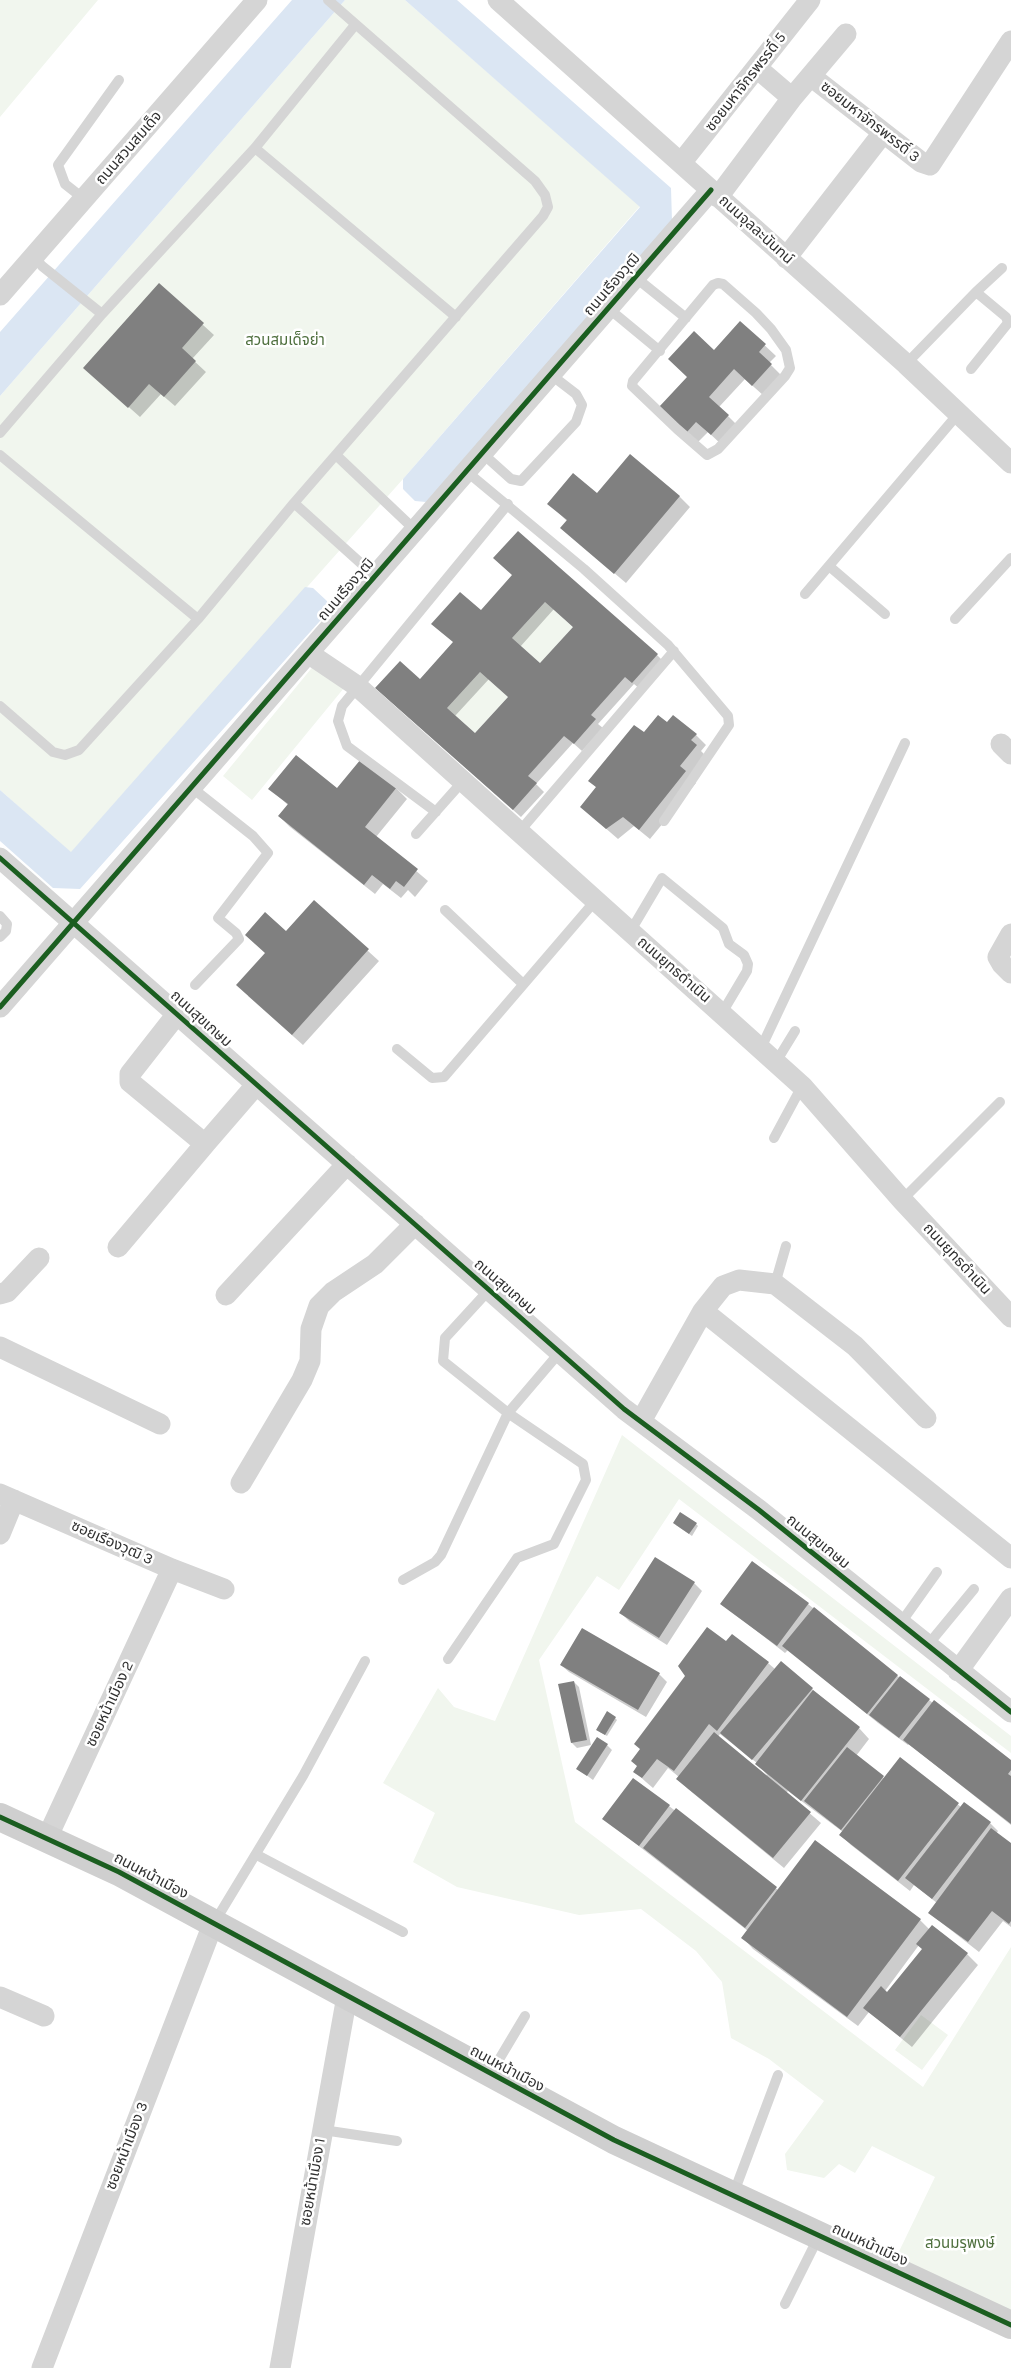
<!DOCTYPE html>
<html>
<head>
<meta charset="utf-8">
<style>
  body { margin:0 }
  canvas { display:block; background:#fff }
</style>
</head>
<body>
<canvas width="1011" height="2368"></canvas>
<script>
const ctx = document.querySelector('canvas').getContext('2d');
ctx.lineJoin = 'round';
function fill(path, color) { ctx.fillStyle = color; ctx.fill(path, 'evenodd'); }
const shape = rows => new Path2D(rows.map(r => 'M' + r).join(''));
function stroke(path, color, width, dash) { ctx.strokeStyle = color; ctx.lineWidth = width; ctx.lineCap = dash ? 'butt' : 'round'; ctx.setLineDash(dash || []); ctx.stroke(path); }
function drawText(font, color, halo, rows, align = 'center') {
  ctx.font = font + ' Karla,"Noto Sans Thai",sans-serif'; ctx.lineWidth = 5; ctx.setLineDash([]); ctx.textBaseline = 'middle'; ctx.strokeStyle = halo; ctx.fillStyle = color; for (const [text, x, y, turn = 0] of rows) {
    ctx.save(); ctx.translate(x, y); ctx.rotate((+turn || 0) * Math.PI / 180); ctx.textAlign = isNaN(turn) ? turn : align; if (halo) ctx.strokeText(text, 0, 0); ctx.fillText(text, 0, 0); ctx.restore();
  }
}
const green = shape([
  [0,0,98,0,0,117],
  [345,0,405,0,640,206,403,479,71,853,0,790,0,396],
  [545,602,573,627,540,663,512,638],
  [315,664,344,688,252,800,223,776],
  [480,672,508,697,475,733,447,708],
  [622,1435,1011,1736,1011,1753,679,1499,619,1590,597,1576,539,1660,575,1822,923,2087,1011,1947,1011,2325,891,2268,935,2177,872,2146,855,2173,839,2164,824,2178,787,2170,785,2154,824,2101,769,2059,731,2038,722,1982,696,1951,641,1909,579,1915,457,1887,413,1862,435,1813,383,1783,438,1688,454,1707,495,1721],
  [921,2015,948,2035,922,2070,895,2050]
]);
const water = shape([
  [292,0,345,0,0,396,0,332],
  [405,0,457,0,671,188,672,221,426,502,415,501,403,489,403,479,640,207],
  [305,587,313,588,327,601,328,612,80,889,53,888,0,841,0,790,71,852]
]);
const shadow = shape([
  [159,285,214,335,192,359,206,372,175,406,161,394,140,417,96,378],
  [740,322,776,356,769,363,782,376,764,396,745,379,719,407,739,427,722,445,708,432,698,442,671,417,714,351],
  [597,494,679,496,690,507,626,583,561,528,567,521,549,504],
  [514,575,657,655,665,663,641,690,634,684,598,724,603,728,582,751,573,743,536,784,544,792,521,817,385,696,420,681],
  [554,609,574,628,540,665,520,647],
  [489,679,509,697,475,734,455,716],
  [667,724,696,735,706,745,701,751,706,756,690,776,696,783,650,839,634,826,618,839,581,807,597,788,590,781,644,734],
  [396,788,407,799,376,837,428,881,415,897,408,890,401,898,383,884,375,894,290,827,279,816,288,805,270,789],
  [314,902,379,961,303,1045,248,996,286,933],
  [696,1524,698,1526,692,1536,676,1525],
  [694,1583,702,1591,667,1645,629,1621,621,1613],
  [722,1604,808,1604,900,1678,1011,1762,1011,1825,909,1744,908,1745,878,1723,788,1650,785,1653],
  [727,1643,768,1663,775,1669,812,1689,859,1728,869,1739,856,1756,885,1779,901,1759,961,1807,964,1804,990,1823,998,1831,996,1834,1011,1844,1011,1927,1003,1921,979,1952,929,1913,937,1903,914,1885,910,1891,851,1845,841,1835,843,1832,788,1791,786,1793,821,1823,784,1868,688,1789,677,1779,679,1777,668,1768,653,1788,646,1782,635,1772],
  [720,1734,757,1763,767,1775,766,1776,718,1737],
  [561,1665,659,1674,667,1682,646,1717,569,1672],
  [574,1682,579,1687,591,1745,577,1748,572,1743],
  [615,1718,617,1720,607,1736,600,1732],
  [607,1745,612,1750,593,1780,578,1769],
  [669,1806,778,1890,920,1920,930,1930,967,1954,978,1965,912,2047,869,2012,858,2026,753,1949,743,1938,748,1931,604,1819],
  [919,1945,923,1949,888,1993,885,1991]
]);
const building = shape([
  [159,283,204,323,182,348,196,361,164,397,149,384,128,408,83,368],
  [740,321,766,344,759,352,772,364,752,386,734,369,709,397,729,415,711,435,696,422,687,432,659,407,687,377,668,359,694,331,714,350],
  [630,454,680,496,614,574,560,528,567,520,547,504,573,473,597,493],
  [518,531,658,654,632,683,625,677,591,715,596,719,574,744,564,736,528,776,537,783,513,810,375,688,400,661,420,679,453,642,431,624,460,592,481,610,512,575,493,558],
  [545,602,573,627,540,663,512,638],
  [480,672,508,697,475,733,447,708],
  [658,715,667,722,673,715,697,734,691,740,697,745,680,766,686,771,639,830,623,817,606,829,580,807,596,787,588,781,634,725,644,732],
  [296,755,337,788,361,759,397,787,365,827,418,869,404,887,396,881,390,889,372,875,364,885,278,816,288,804,268,789],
  [314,900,369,949,292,1035,236,985,265,953,245,935,265,912,286,931],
  [680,1512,697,1523,689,1534,673,1523],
  [655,1557,695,1582,659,1638,619,1613],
  [752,1561,809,1603,777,1646,720,1604],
  [814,1607,898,1675,867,1714,782,1646],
  [707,1627,726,1641,732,1634,769,1662,717,1731,709,1724,674,1771,657,1759,642,1778,633,1772,637,1766,631,1761,640,1749,634,1744,685,1676,678,1666],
  [582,1628,660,1673,638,1710,560,1665],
  [781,1661,813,1688,752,1760,720,1733],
  [900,1676,930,1699,899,1738,869,1715],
  [574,1681,587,1740,571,1743,558,1684],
  [813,1690,860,1727,801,1801,755,1764],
  [934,1700,1011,1760,1011,1770,1008,1774,1011,1776,1011,1824,903,1740],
  [607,1711,616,1717,605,1735,596,1730],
  [714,1732,811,1812,773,1858,676,1779],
  [597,1737,608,1744,587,1776,576,1769],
  [847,1747,884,1776,841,1830,804,1801],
  [900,1757,959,1803,898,1881,839,1835],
  [633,1778,670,1805,639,1846,602,1819],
  [964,1802,991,1822,932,1899,905,1878],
  [676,1808,777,1887,745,1928,643,1848],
  [991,1828,1011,1843,1011,1921,1009,1924,992,1911,968,1942,928,1913],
  [815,1840,921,1919,847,2017,741,1938],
  [932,1925,968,1953,900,2037,863,2008,881,1986,887,1992,922,1949,916,1944]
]);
const lane = shape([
  [255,148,456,317],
  [84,199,65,184,58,165,119,80],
  [34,256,42,266,102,314],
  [635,277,686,318],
  [718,283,723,284,756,313,771,329,786,350,790,368,785,376,718,449,707,455,677,429,632,386,633,381,713,285,718,283],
  [608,308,660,351],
  [906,364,976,292,1002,268],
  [971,369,1008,323,1006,317,976,292],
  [0,433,102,314,255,148,355,25],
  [482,453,511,479,521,481,576,422,582,405,576,394,550,374],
  [0,455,198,619],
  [336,455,415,530],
  [466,471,584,569,668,645,728,716,729,725,664,821],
  [294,503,375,576],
  [829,566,885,614],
  [805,594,958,414],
  [955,619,1011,558],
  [0,706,53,752,65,755,79,750,198,619,294,503,543,216,548,207,545,195,535,181,328,0],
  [191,787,253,836,268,853,218,918,236,933,239,939,195,985],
  [436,812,347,746,338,721,342,706,508,504],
  [519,832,674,651],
  [416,834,463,781],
  [445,910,523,984],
  [0,916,7,924,6,931,0,937],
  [630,932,662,878,723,928,729,944,744,955,748,964,747,971,722,1013],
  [761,1048,905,743],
  [397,1049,432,1078,444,1077,595,901],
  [776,1062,795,1031],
  [774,1138,802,1086],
  [902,1200,1000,1102],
  [775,1284,786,1246],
  [403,1580,435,1562,441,1555,508,1413,560,1352],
  [900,1624,937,1572],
  [927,1646,974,1589],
  [448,1659,517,1558,554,1544,586,1480,583,1464,508,1413,443,1361,445,1338,489,1290],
  [257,1855,403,1932],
  [214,1923,303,1776,365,1661],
  [491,2073,525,2016],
  [323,2130,397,2141],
  [733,2195,778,2075],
  [785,2304,819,2236]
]);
const street = shape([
  [498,0,906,364,1011,463],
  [757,68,792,98],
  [812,77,921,162,930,165,1011,41],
  [681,163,810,0],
  [718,197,792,98,846,34],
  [786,258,883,133],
  [0,295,257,0],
  [308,653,357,686,802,1086,902,1200,1011,1317],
  [1001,744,1011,754],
  [0,858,624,1409,759,1510,1011,1712],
  [1011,934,998,957,1002,964,1011,973],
  [0,1007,711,190],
  [177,1014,130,1074,130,1082,205,1144,256,1085],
  [118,1247,205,1144],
  [0,1294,7,1292,39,1258],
  [226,1295,347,1164],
  [0,1347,160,1424],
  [926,1418,855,1346,775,1284,739,1280,723,1286,703,1311,1011,1558],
  [641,1421,703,1311],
  [241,1483,302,1380,310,1361,311,1329,319,1306,333,1292,375,1264,415,1224],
  [0,1494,172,1569,224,1589],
  [0,1534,14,1500],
  [958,1671,1011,1598],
  [47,1838,172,1569],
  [0,1997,44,2016],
  [42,2368,213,1924],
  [280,2368,347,1996]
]);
const secondary = shape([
  [0,1817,119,1872,614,2140,1011,2325]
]);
const cycleway = shape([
  [0,858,624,1409,759,1510,1011,1712],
  [0,1007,711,190],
  [0,1817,119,1872,614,2140,1011,2325]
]);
const streetNames = [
  ["ซอยมหาจักรพรรดิ์ 5",746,82,-52],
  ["ซอยมหาจักรพรรดิ์ 3",870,122,38],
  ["ถนนสวนสมเด็จ",129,148,-49],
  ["ถนนจุลละนันทน์",756,230,42],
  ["ถนนเรืองวุฒิ",612,285,-49],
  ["ถนนเรืองวุฒิ",346,590,-49],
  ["ถนนยุทธดำเนิน",674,970,41],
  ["ถนนสุขเกษม",201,1019,42],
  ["ถนนยุทธดำเนิน",957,1259,47],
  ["ถนนสุขเกษม",505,1287,41],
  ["ถนนสุขเกษม",818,1542,39],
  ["ซอยเรืองวุฒิ 3",112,1543,24],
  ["ซอยหน้าเมือง 2",110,1704,-65],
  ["ถนนหน้าเมือง",151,1876,28],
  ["ถนนหน้าเมือง",507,2069,28],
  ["ซอยหน้าเมือง 3",127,2146,-69],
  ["ซอยหน้าเมือง 1",313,2182,-80],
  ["ถนนหน้าเมือง",870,2245,25]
];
const parkNames = [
  ["สวนสมเด็จย่า",285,341],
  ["สวนมรุพงษ์",960,2244]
];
fill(green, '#f1f6ee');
fill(water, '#dbe6f3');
fill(shadow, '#0003');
fill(building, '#808080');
stroke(lane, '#d5d5d5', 10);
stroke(street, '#d5d5d5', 21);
stroke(secondary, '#cfcfcf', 28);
stroke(cycleway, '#1b5e20', 5);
drawText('15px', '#313131', '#fff', streetNames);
drawText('15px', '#4e6f3d', '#fff', parkNames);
</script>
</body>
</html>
